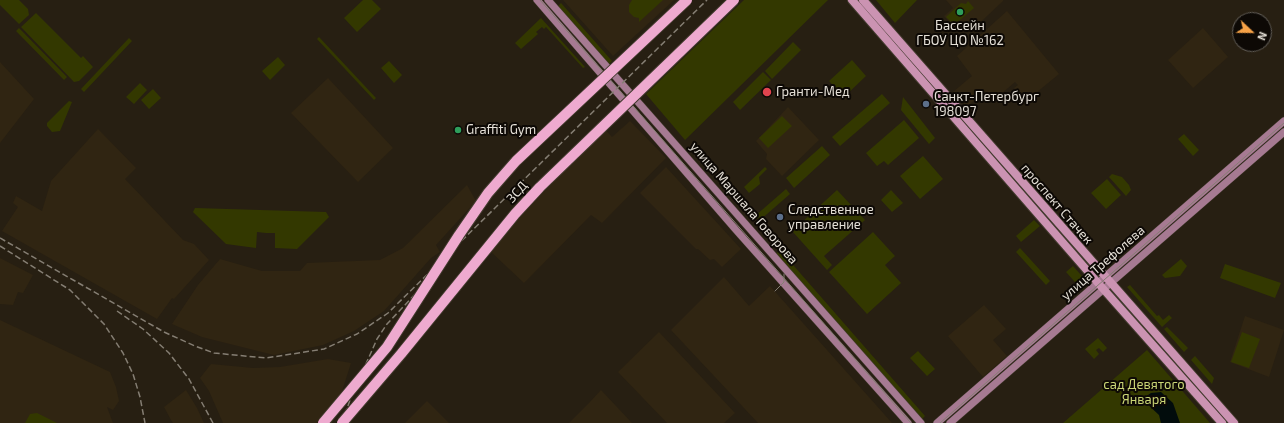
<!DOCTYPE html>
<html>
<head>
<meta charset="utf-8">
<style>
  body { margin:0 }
  #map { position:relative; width:1284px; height:423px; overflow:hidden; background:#271f12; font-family:"Exo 2",sans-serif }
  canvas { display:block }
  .north { position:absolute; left:1232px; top:12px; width:40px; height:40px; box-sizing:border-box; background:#0d0905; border:1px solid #635f59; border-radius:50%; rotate:112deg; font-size:11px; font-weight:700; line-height:16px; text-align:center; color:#e5e0d7 }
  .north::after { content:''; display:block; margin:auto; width:14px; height:18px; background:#f6a247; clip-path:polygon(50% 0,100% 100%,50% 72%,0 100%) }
</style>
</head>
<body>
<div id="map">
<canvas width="1284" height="423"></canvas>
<div class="north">N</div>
</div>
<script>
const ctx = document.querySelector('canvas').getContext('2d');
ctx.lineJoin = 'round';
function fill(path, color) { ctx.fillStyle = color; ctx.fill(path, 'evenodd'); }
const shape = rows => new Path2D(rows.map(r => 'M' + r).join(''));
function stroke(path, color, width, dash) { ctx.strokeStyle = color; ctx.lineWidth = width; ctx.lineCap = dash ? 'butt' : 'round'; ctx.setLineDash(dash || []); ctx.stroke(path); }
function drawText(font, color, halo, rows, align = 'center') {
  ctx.font = font + ' "Exo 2",sans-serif'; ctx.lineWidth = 4; ctx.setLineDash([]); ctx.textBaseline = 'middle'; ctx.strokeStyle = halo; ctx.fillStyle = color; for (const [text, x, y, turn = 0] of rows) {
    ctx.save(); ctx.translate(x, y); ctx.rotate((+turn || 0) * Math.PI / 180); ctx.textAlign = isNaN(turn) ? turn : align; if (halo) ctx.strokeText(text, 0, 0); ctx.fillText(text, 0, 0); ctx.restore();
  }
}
const built = shape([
  [563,0,674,0,613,56],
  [946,0,1003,0,1003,1,969,33,960,24,955,28,944,16,953,8],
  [1007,11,1059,74,1025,102,1016,92,1017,91,1014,88,1018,85,1015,82,994,100,985,91,967,107,953,92,972,76,957,56],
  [1203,28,1228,57,1193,88,1168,60],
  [0,62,34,99,0,143],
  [328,78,393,148,358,182,291,113],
  [788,107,819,140,782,176,766,159,767,154,756,141],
  [630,121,666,158,602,223,591,215,524,283,489,250,604,128,612,137],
  [98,129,136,168,125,179,183,240,194,244,209,260,174,299,172,298,157,319,2,231,18,207,13,203,16,196,42,211,51,181],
  [666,167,741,249,722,267,714,259,710,260,698,249,696,249,640,193],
  [467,185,476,201,436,245,440,252,431,258,384,311,354,331,323,345,274,355,202,337,172,324,198,285,220,259,262,271,300,271,307,263,380,260,403,248],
  [0,258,33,275,23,293,18,292,13,305,0,304],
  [724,277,749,306,770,286,892,423,758,423,671,330],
  [984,305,1006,329,993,340,1007,356,983,377,948,336],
  [1245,316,1284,330,1269,377,1230,362],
  [0,320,110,372,116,387,119,401,113,410,107,407,113,423,0,423],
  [659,332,735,413,724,423,667,423,618,372],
  [328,359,351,363,332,423,223,423,209,391,200,378,211,364,253,368,280,367],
  [186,390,197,408,204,423,173,423,171,420,164,407],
  [601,390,632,423,569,423,589,403],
  [427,401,449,423,405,423]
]);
const green = shape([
  [0,0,19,0,28,9,29,15,19,24,0,5],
  [363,0,372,0,381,9,357,32,344,18],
  [632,0,663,0,639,22,639,18,634,17,629,12,629,5],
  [744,0,828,0,685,140,646,94],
  [876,0,917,0,895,23],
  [968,1,974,8,954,25,946,17,961,3,966,4],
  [561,3,612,61,609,64,558,6],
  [36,13,81,58,83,56,93,67,79,81,74,82,21,27],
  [541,18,585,67,583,68,546,27,544,29,542,27,536,32,538,34,521,49,515,43],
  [19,28,67,77,64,80,16,31],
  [319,37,376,98,374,100,317,39],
  [129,38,132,41,84,92,81,89],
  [793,42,801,50,772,79,765,71],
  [278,57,285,65,270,80,262,71],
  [852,60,866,76,844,97,829,81],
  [389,61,402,75,394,83,381,68],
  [763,72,771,80,740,110,733,102],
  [140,83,147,90,134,104,126,97],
  [153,89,161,98,149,109,141,100],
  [882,94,890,103,840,146,832,137],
  [903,97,935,138,929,144,901,110],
  [69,101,72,102,60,131,52,132,47,126,47,123],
  [782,116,792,126,768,148,759,138],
  [904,120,919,138,888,165,884,161,877,166,866,153],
  [1184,134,1199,150,1193,156,1178,139],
  [822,146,830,155,794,188,786,178],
  [923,156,943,179,920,199,900,176],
  [765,167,767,169,759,177,760,184,749,193,744,187],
  [1032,170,1060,203,1057,206,1029,173],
  [1112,174,1122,177,1129,185,1131,190,1126,196,1109,177],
  [1107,179,1121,195,1106,209,1091,193],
  [786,189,790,194,759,221,755,216],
  [837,190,865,220,824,256,832,265,827,270,793,232,800,224],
  [891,190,903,203,892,212,881,200],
  [195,208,326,212,329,217,297,249,275,248,275,233,266,233,257,232,256,248,226,244,193,212],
  [1034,220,1040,226,1021,242,1016,236],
  [873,232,895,256,885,265,901,283,867,314,829,272],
  [1020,248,1050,281,1046,285,1016,252],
  [780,250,925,416,922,419,776,254],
  [1181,259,1187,266,1180,276,1165,278,1162,275],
  [1225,264,1281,283,1275,298,1220,278],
  [1073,266,1088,283,1082,290,1066,272],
  [1130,285,1157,316,1159,315,1163,320,1169,315,1172,318,1162,327,1127,287],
  [1167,327,1188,348,1184,352,1164,329],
  [1242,332,1260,339,1249,368,1231,362],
  [1098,338,1107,348,1103,352,1099,348,1096,350,1099,354,1094,359,1085,349],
  [1147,350,1210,423,1063,423],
  [918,351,935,369,927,376,910,358],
  [1195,356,1214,378,1212,384,1191,360],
  [37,413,57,423,25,423,30,414]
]);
const water = shape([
  [1161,392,1173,403,1180,423,1161,423,1159,415,1144,401,1145,397,1151,393]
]);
const secondary = shape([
  [537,0,736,230,908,423],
  [548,0,921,423],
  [937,423,1284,121],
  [950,423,1284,132]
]);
const primary = shape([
  [852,0,1098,283,1222,423],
  [863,0,1234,423]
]);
const tram = shape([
  [540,0,911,423],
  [775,291,784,282,784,274],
  [940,423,1284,123]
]);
const rail = shape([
  [0,238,164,332,195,346,214,353,266,358,324,349,357,334,388,313,707,0],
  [0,246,70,290,104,324,123,353,133,374,140,397,145,423],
  [117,311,143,329,169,353,189,379,213,423],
  [342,423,350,400,377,339,387,324,421,288]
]);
const highwayBridge = shape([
  [323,423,387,347,459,235,488,193,516,161,687,0],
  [342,423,401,354,515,214,540,187,734,0]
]);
const markers = [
  [960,12,4,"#2e9e5b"],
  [767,92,5,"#e0444e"],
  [926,104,4,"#5c6f8a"],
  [458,130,4,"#2e9e5b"],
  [780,217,4,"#5c6f8a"]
];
const poiNames = [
  ["Бассейн",960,26,"center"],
  ["ГБОУ ЦО №162",960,41,"center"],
  ["Гранти-Мед",776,92],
  ["Санкт-Петербург",934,97],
  ["198097",934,112],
  ["Graffiti Gym",466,130],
  ["Следственное",788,210],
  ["управление",788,225]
];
const streetNames = [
  ["ЗСД",517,192,-48],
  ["улица Маршала Говорова",744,203,49],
  ["проспект Стачек",1057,204,49],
  ["улица Трефолева",1103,263,-41]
];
const parkNames = [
  ["сад Девятого",1144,385],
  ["Января",1144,400]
];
fill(built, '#302512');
fill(green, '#333800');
fill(water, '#020c0c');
stroke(secondary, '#423a2e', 8);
stroke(primary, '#423a2e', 10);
stroke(secondary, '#a67a92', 7);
stroke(primary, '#cb93b2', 8);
stroke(tram, '#857e73', 1);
stroke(rail, '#857e73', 1.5, [6, 3]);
stroke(highwayBridge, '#423a2e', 12, []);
stroke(highwayBridge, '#eeaacf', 10);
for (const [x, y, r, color] of markers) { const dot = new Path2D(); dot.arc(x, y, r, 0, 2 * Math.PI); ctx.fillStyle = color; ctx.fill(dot); stroke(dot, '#0d0905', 1.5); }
drawText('13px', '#e5e0d7', '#0d0905', poiNames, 'left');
drawText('13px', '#e5e0d7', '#0d0905', streetNames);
drawText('13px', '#cad676', '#0d0905', parkNames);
</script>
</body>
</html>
